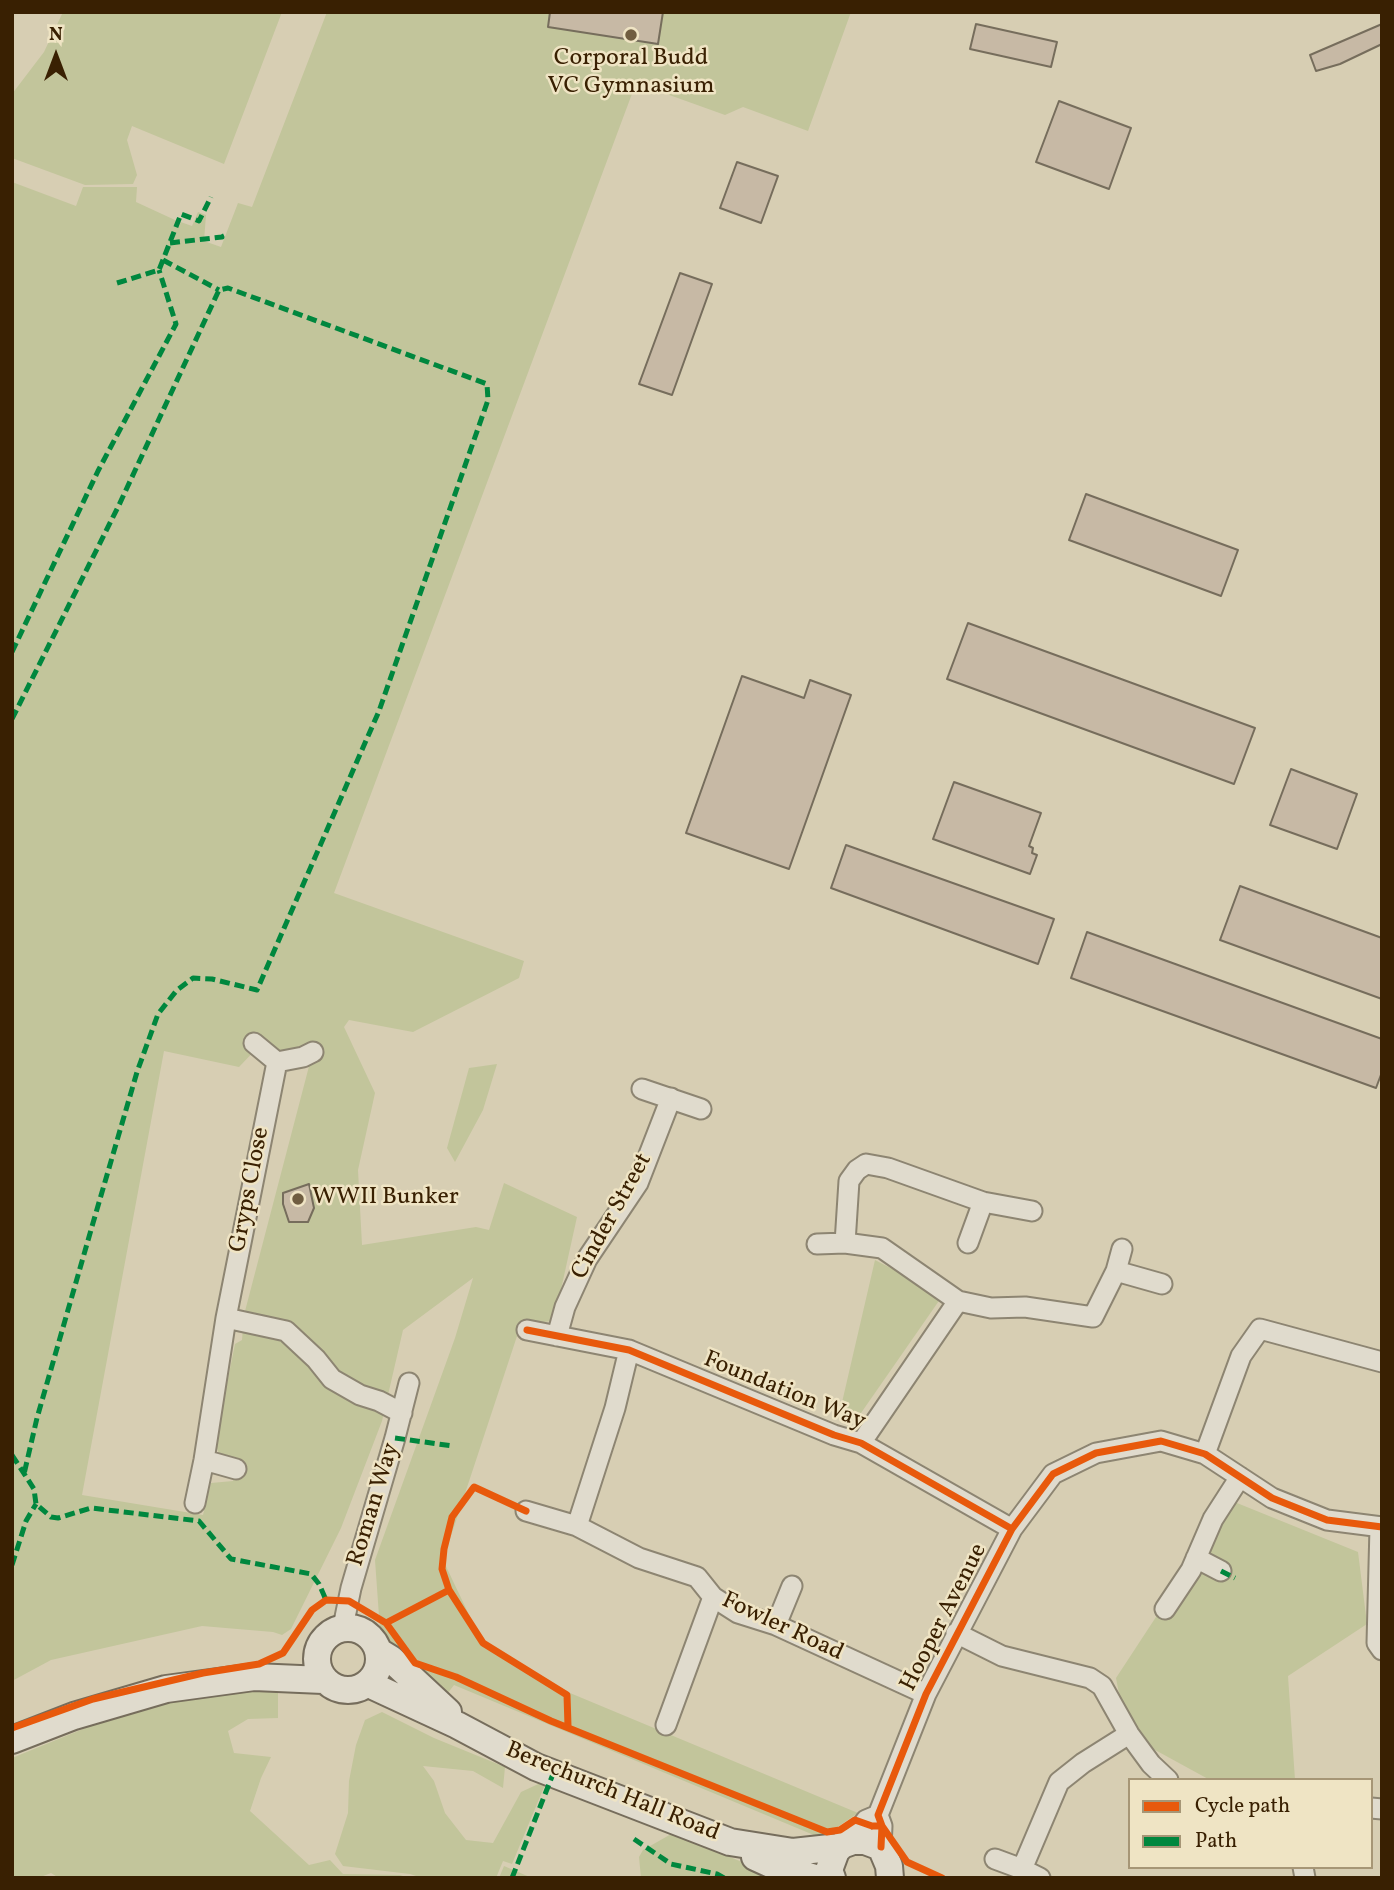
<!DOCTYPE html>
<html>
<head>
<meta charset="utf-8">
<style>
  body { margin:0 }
  #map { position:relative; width:1394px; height:1890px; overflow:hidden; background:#d7ceb3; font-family:Vollkorn,serif }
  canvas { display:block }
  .frame { position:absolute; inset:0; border:14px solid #392002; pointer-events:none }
  .legend { position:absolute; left:1128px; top:1778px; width:245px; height:91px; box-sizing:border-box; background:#efe4c4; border:2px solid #a69676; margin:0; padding:9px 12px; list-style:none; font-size:21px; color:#392002 }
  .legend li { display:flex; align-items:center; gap:14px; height:35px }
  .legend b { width:35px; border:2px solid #a69676 }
  .north { position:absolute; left:21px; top:21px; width:70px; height:70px; -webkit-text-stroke:5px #efe4c4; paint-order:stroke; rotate:0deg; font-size:19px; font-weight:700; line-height:28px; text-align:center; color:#392002 }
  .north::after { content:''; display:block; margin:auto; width:24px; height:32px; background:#392002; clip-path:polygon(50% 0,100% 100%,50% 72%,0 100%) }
</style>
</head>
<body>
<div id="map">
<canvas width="1394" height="1890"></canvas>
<div class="frame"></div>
<ul class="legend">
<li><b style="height:9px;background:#e8590c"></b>Cycle path</li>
<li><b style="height:9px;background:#00873e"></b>Path</li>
</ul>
<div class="north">N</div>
</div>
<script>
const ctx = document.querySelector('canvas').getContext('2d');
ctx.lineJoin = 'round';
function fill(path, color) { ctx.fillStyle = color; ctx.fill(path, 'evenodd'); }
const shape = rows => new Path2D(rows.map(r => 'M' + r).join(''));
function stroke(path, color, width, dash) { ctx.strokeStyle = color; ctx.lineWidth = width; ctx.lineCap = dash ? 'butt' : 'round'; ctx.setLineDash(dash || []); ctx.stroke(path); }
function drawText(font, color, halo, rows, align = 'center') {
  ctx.font = font + ' Vollkorn,serif'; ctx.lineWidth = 5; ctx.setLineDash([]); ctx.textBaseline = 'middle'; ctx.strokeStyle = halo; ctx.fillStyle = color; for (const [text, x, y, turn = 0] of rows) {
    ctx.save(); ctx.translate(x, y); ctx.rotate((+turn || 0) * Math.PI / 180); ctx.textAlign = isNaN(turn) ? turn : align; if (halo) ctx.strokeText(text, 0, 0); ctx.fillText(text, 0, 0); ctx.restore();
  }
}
const green = shape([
  [63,12,282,12,224,164,132,126,127,140,137,175,133,184,85,185,12,158,12,94,44,52],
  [327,12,851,12,808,131,743,107,725,115,636,83,334,893,524,961,519,978,413,1032,349,1020,344,1027,375,1093,358,1170,362,1245,476,1227,489,1230,504,1183,577,1217,554,1321,521,1324,443,1560,481,1640,570,1693,858,1813,821,1838,454,1685,444,1698,380,1630,375,1560,455,1338,473,1278,403,1330,382,1421,341,1528,291,1629,282,1635,273,1632,202,1626,51,1660,12,1681,12,182,76,206,83,187,137,187,136,202,175,220,192,226,198,212,206,215,204,241,221,247,238,203,252,207],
  [260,1045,292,1060,313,1051,244,1315,242,1340,235,1344,215,1443,222,1461,234,1466,233,1481,211,1483,203,1515,82,1495,164,1051,239,1067],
  [497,1064,483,1110,455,1162,447,1148,469,1068],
  [875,1260,943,1295,861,1413,840,1411],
  [1232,1501,1358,1552,1367,1624,1288,1676,1295,1780,1210,1780,1146,1745,1121,1704,1116,1678],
  [208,1691,278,1692,278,1718,248,1719,228,1731,234,1753,271,1757,261,1778,250,1811,309,1865,330,1860,343,1874,400,1875,409,1878,59,1878,51,1873,38,1878,12,1878,12,1758,132,1709],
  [382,1712,434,1738,505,1767,503,1788,473,1771,423,1766,434,1781,445,1813,466,1840,493,1843,521,1792,547,1780,512,1864,503,1861,496,1878,422,1878,410,1874,343,1866,335,1854,348,1813,349,1781,356,1745,365,1720],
  [673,1833,780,1878,641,1878,639,1857,643,1850],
  [504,1866,532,1878,499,1878]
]);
const building = shape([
  [550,12,663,12,658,44,548,27,550,12],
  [976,24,1057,42,1051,67,970,49,976,24],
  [1382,24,1382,44,1340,64,1316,71,1310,55,1382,24],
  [1059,101,1131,128,1109,189,1036,162,1059,101],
  [737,162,778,176,761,223,720,208,737,162],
  [680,273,712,284,672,395,639,384,680,273],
  [1086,494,1238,550,1221,596,1069,540,1086,494],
  [968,623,1255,728,1234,784,947,679,968,623],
  [742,676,804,698,810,680,851,695,789,869,686,833,742,676],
  [1291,769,1357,794,1337,849,1270,825,1291,769],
  [954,782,1041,813,1029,846,1033,848,1032,853,1037,855,1030,874,933,839,954,782],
  [846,845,1054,919,1038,964,831,888,846,845],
  [1240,886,1382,938,1382,999,1220,940,1240,886],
  [1087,932,1382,1039,1382,1072,1376,1088,1071,978,1087,932],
  [309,1184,314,1208,308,1222,289,1222,283,1204,283,1193,309,1184]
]);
const street = shape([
  [254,1043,277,1062],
  [313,1052,303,1057,277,1062,226,1318,286,1331,316,1359,332,1379,360,1395,379,1401,402,1413],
  [642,1089,701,1109],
  [983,1202,1032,1211],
  [845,1243,849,1181,857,1170,866,1164,888,1168,983,1202,968,1243],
  [817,1244,845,1243,882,1248,958,1301],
  [1116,1271,1122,1249],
  [527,1330,629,1350,834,1435,861,1443,1012,1529],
  [557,1336,565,1307,587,1259,638,1183,671,1098],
  [861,1443,958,1301,991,1308,1025,1307,1093,1317,1116,1271,1162,1284],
  [1205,1454,1241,1356,1260,1329,1382,1362],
  [204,1460,236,1469],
  [195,1503,204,1460,226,1318],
  [526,1511,577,1526,639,1558,697,1577,713,1597,738,1613,776,1625,926,1694],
  [577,1526,615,1408,629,1350],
  [1380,1527,1377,1643,1382,1650],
  [1196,1558,1221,1571],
  [1165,1609,1191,1570,1213,1519,1240,1477],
  [776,1625,792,1586],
  [343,1627,351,1588,395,1438,409,1383],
  [956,1633,1002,1656,1090,1678,1102,1686,1129,1734,1151,1764,1168,1780],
  [666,1725,713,1597],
  [1371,1808,1382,1809],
  [850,1842,866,1820,878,1815],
  [881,1847,882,1826,878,1815,926,1694,1012,1529,1053,1474,1096,1453,1161,1441,1205,1454,1272,1498,1327,1520,1382,1527],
  [995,1859,1022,1869,1059,1782,1083,1763,1129,1734],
  [1303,1867,1305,1878],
  [1022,1869,1040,1878]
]);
const secondary = shape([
  '317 1659a31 31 0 1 1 62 0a31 31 0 1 1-62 0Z',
  [378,1651,391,1659,448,1712],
  [370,1681,375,1687,457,1725,536,1767,730,1842,793,1852,839,1847],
  [12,1740,74,1716,166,1689,254,1677,323,1680],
  [755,1857,777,1867,815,1878],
  [832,1878,829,1870,836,1851,842,1845,853,1841,865,1841,881,1847,889,1866,890,1878]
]);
const quiet = shape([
  [170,243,222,237,219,231],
  [163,260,219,290],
  [117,283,159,270,181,214,199,221,211,197],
  [12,652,98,471,176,324,159,270],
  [12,719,119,505,219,290,228,288,487,384,488,400,379,711,257,990,212,979,193,978,177,990,158,1014,137,1072,93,1223,37,1418,24,1474],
  [395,1438,453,1446],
  [12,1455,34,1489,36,1504,51,1517,58,1518,91,1508,199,1521,231,1559,311,1574,319,1584,326,1600],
  [12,1565,26,1521,36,1504],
  [1221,1571,1235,1578],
  [634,1839,671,1864,717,1874,724,1878],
  [512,1878,553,1774]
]);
const cycleway = shape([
  [527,1330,629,1350,834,1435,861,1443,1012,1529],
  [526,1511,474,1487,452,1517,444,1549,442,1569,449,1590,483,1643,567,1695,568,1726],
  [386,1623,415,1663,456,1677,551,1721,827,1832,840,1830,855,1820,872,1826,882,1826,907,1862,942,1878],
  [12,1728,93,1699,203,1673,259,1664,283,1653,312,1610,326,1600,349,1601,386,1623,449,1590],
  [881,1847,882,1826,878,1815,926,1694,1012,1529,1053,1474,1096,1453,1161,1441,1205,1454,1272,1498,1327,1520,1382,1527]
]);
const markers = [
  [631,35,7,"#705d40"],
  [298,1199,7,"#705d40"]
];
const poiNames = [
  ["Corporal Budd",631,60],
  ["VC Gymnasium",631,88],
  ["WWII Bunker",312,1199,"left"]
];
const streetNames = [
  ["Gryps Close",251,1190,-79],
  ["Cinder Street",613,1217,-61],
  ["Foundation Way",784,1392,22],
  ["Roman Way",375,1505,-73],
  ["Hooper Avenue",945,1618,-63],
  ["Fowler Road",782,1628,25],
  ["Berechurch Hall Road",612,1793,22]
];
fill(green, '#c2c59b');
fill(building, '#c7b9a5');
stroke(building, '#766d5c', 2);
stroke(street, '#8d8572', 23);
stroke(secondary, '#766d5c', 30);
stroke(street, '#e0dbcd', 19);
stroke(secondary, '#e0dbcd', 26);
stroke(quiet, '#00873e', 5, [10, 5]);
stroke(cycleway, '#e8590c', 7);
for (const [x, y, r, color] of markers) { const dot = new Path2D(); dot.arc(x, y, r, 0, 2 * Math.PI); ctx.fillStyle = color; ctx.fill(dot); stroke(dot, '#efe4c4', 2.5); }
drawText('24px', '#392002', '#efe4c4', poiNames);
drawText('24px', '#392002', '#efe4c4', streetNames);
</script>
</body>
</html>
